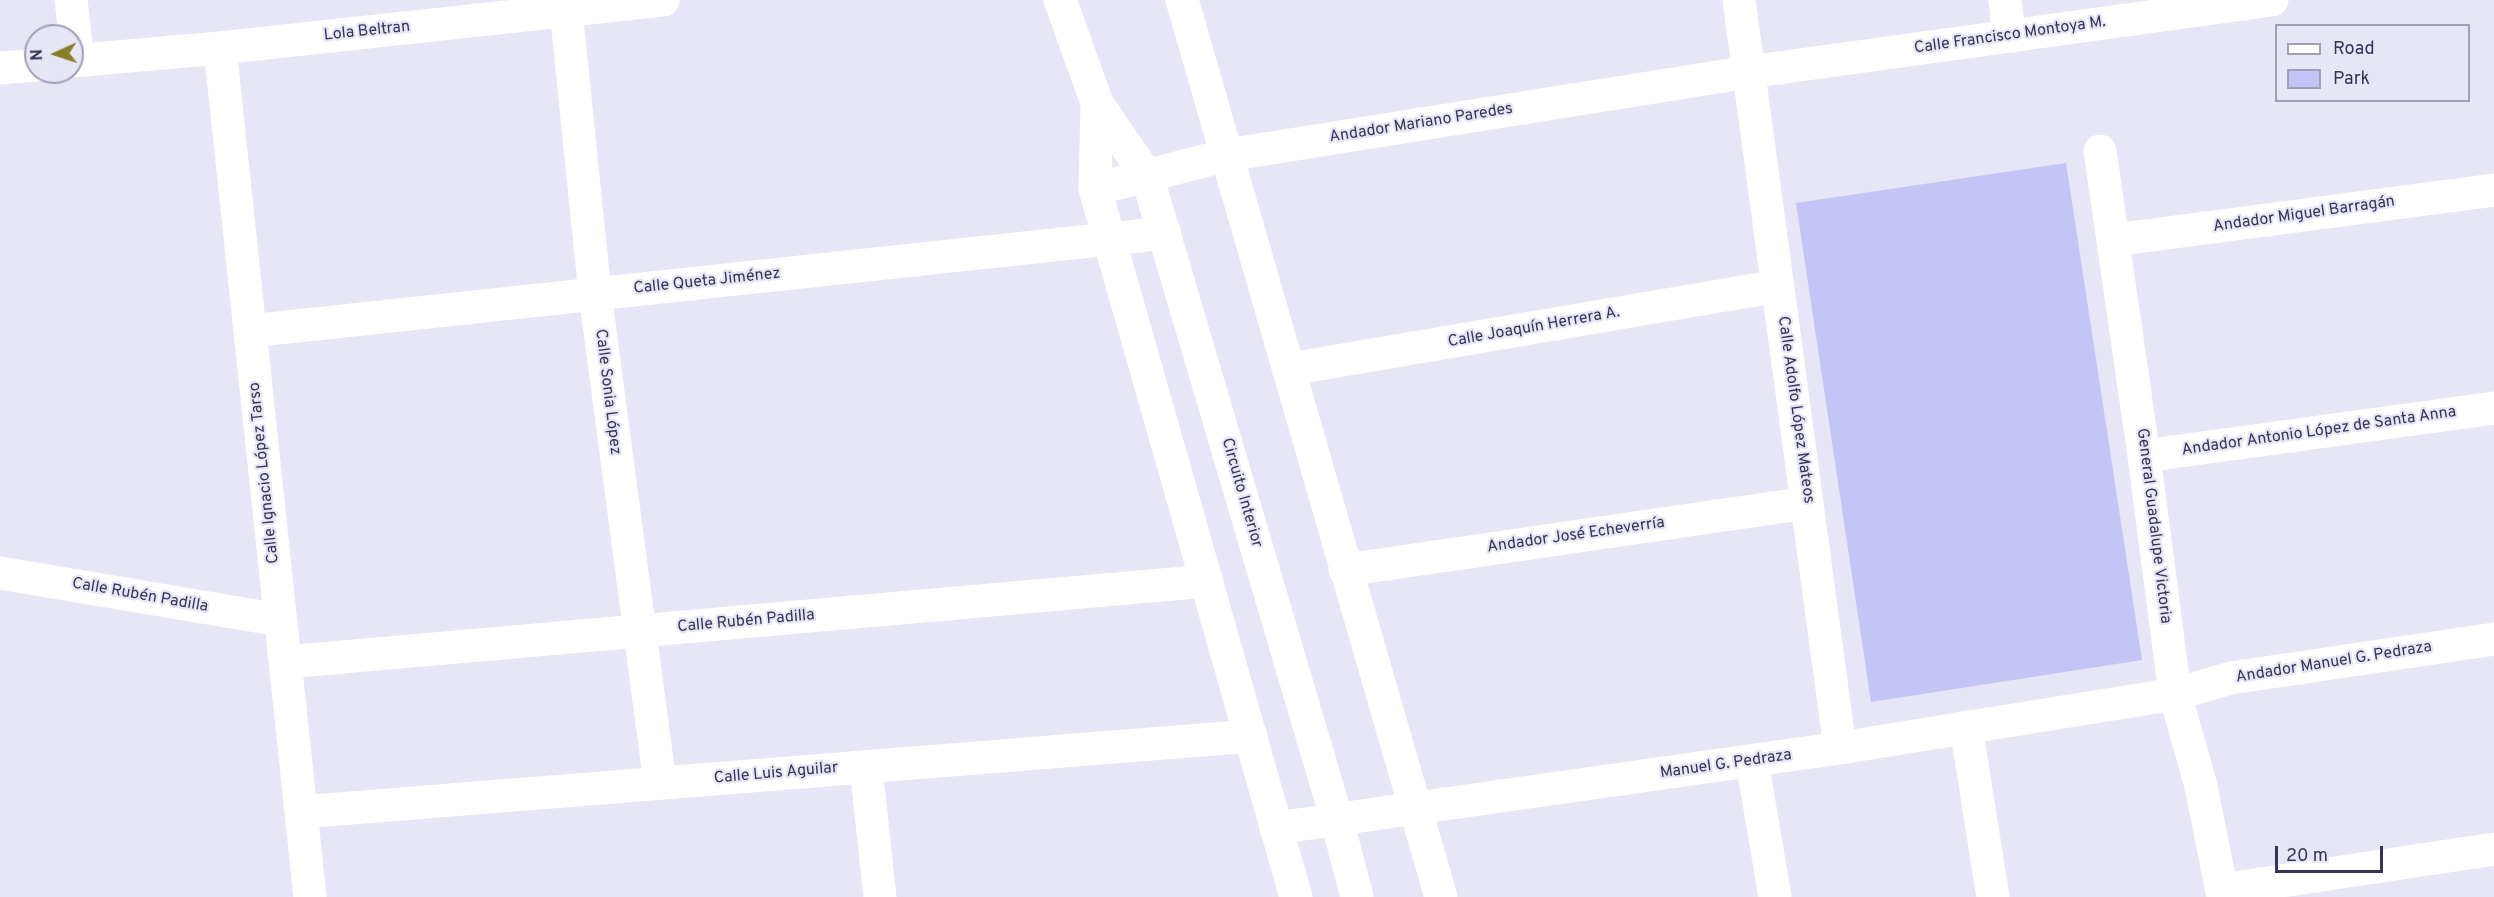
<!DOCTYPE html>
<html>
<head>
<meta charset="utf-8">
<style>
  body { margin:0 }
  #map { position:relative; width:2494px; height:897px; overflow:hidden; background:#e6e6f7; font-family:Overpass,sans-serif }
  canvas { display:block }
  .legend { position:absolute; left:2275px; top:24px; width:195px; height:78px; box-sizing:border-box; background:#e6e6f7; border:2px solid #a09fb6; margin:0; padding:8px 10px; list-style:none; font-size:18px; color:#363454 }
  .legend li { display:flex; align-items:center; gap:12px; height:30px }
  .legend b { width:30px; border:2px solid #a09fb6 }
  .north { position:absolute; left:24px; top:24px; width:60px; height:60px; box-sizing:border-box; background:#e6e6f7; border:2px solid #a09fb6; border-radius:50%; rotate:267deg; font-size:16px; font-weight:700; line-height:24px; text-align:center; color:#363454 }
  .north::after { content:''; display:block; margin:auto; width:21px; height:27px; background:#868027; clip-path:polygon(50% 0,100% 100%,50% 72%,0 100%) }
  .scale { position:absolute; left:2275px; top:846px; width:108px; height:27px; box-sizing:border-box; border:3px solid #363454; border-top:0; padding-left:8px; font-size:18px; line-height:21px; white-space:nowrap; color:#363454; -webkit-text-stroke:4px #e6e6f7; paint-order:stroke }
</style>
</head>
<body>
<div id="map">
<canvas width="2494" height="897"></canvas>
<ul class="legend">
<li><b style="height:8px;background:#fff"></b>Road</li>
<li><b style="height:16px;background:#c4c4f6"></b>Park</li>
</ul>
<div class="north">N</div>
<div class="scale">20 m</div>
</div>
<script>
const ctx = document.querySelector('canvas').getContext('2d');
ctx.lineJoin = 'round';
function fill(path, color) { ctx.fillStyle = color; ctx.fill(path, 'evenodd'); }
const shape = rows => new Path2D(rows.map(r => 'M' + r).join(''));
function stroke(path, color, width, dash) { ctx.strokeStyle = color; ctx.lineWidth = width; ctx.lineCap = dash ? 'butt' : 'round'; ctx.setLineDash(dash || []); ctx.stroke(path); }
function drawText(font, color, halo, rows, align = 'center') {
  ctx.font = font + ' Overpass,sans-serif'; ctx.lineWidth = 4.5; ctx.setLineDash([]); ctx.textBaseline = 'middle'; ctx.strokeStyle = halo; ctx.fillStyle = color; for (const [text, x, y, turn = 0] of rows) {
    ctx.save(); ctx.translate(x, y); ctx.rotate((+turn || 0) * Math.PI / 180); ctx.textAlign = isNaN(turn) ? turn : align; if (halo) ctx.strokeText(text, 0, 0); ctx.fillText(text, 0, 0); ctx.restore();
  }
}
const green = shape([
  [2066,163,2142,660,1871,702,1796,203]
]);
const minor = shape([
  [71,0,78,60],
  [565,0,595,294,660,783],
  [1182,0,1441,897],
  [1739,0,1840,748],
  [2005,0,2009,36],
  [220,48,310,897],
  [72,61,220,48,663,0],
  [0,68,36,65],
  [2100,151,2144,456,2175,694,2201,786,2223,897],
  [1095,189,1227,155,1749,72,2272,0],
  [2114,240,2494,190],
  [250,331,1165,233],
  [1290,369,1778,286],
  [2144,456,2494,408],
  [1345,570,1807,503],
  [0,573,280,620],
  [286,662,1207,581],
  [1966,727,1993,897],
  [1752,761,1775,897],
  [866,767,880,897],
  [301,812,1251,736],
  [1276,828,1840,748,2175,694,2231,678,2494,639],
  [2222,890,2494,849]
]);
const secondary = shape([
  [1060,0,1097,103,1147,176,1337,820,1357,897],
  [1097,103,1095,189,1296,897]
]);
const streetNames = [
  ["Lola Beltran",367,32,-6],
  ["Calle Francisco Montoya M.",2010,36,-8],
  ["Andador Mariano Paredes",1421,124,-9],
  ["Andador Miguel Barragán",2304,215,-8],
  ["Calle Queta Jiménez",707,282,-6],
  ["Calle Joaquín Herrera A.",1534,328,-10],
  ["Calle Sonia López",607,392,83],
  ["Calle Adolfo López Mateos",1795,410,82],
  ["Andador Antonio López de Santa Anna",2319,432,-8],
  ["Calle Ignacio López Tarso",265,473,-96],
  ["Circuito Interior",1241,493,74],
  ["General Guadalupe Victoria",2153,526,83],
  ["Andador José Echeverría",1576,536,-8],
  ["Calle Rubén Padilla",140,596,10],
  ["Calle Rubén Padilla",746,622,-5],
  ["Andador Manuel G. Pedraza",2334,663,-9],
  ["Manuel G. Pedraza",1726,765,-8],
  ["Calle Luis Aguilar",776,774,-5]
];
fill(green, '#c4c4f6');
stroke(minor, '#fff', 33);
stroke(secondary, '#fff', 33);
drawText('16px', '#363454', '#e6e6f7', streetNames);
</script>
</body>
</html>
